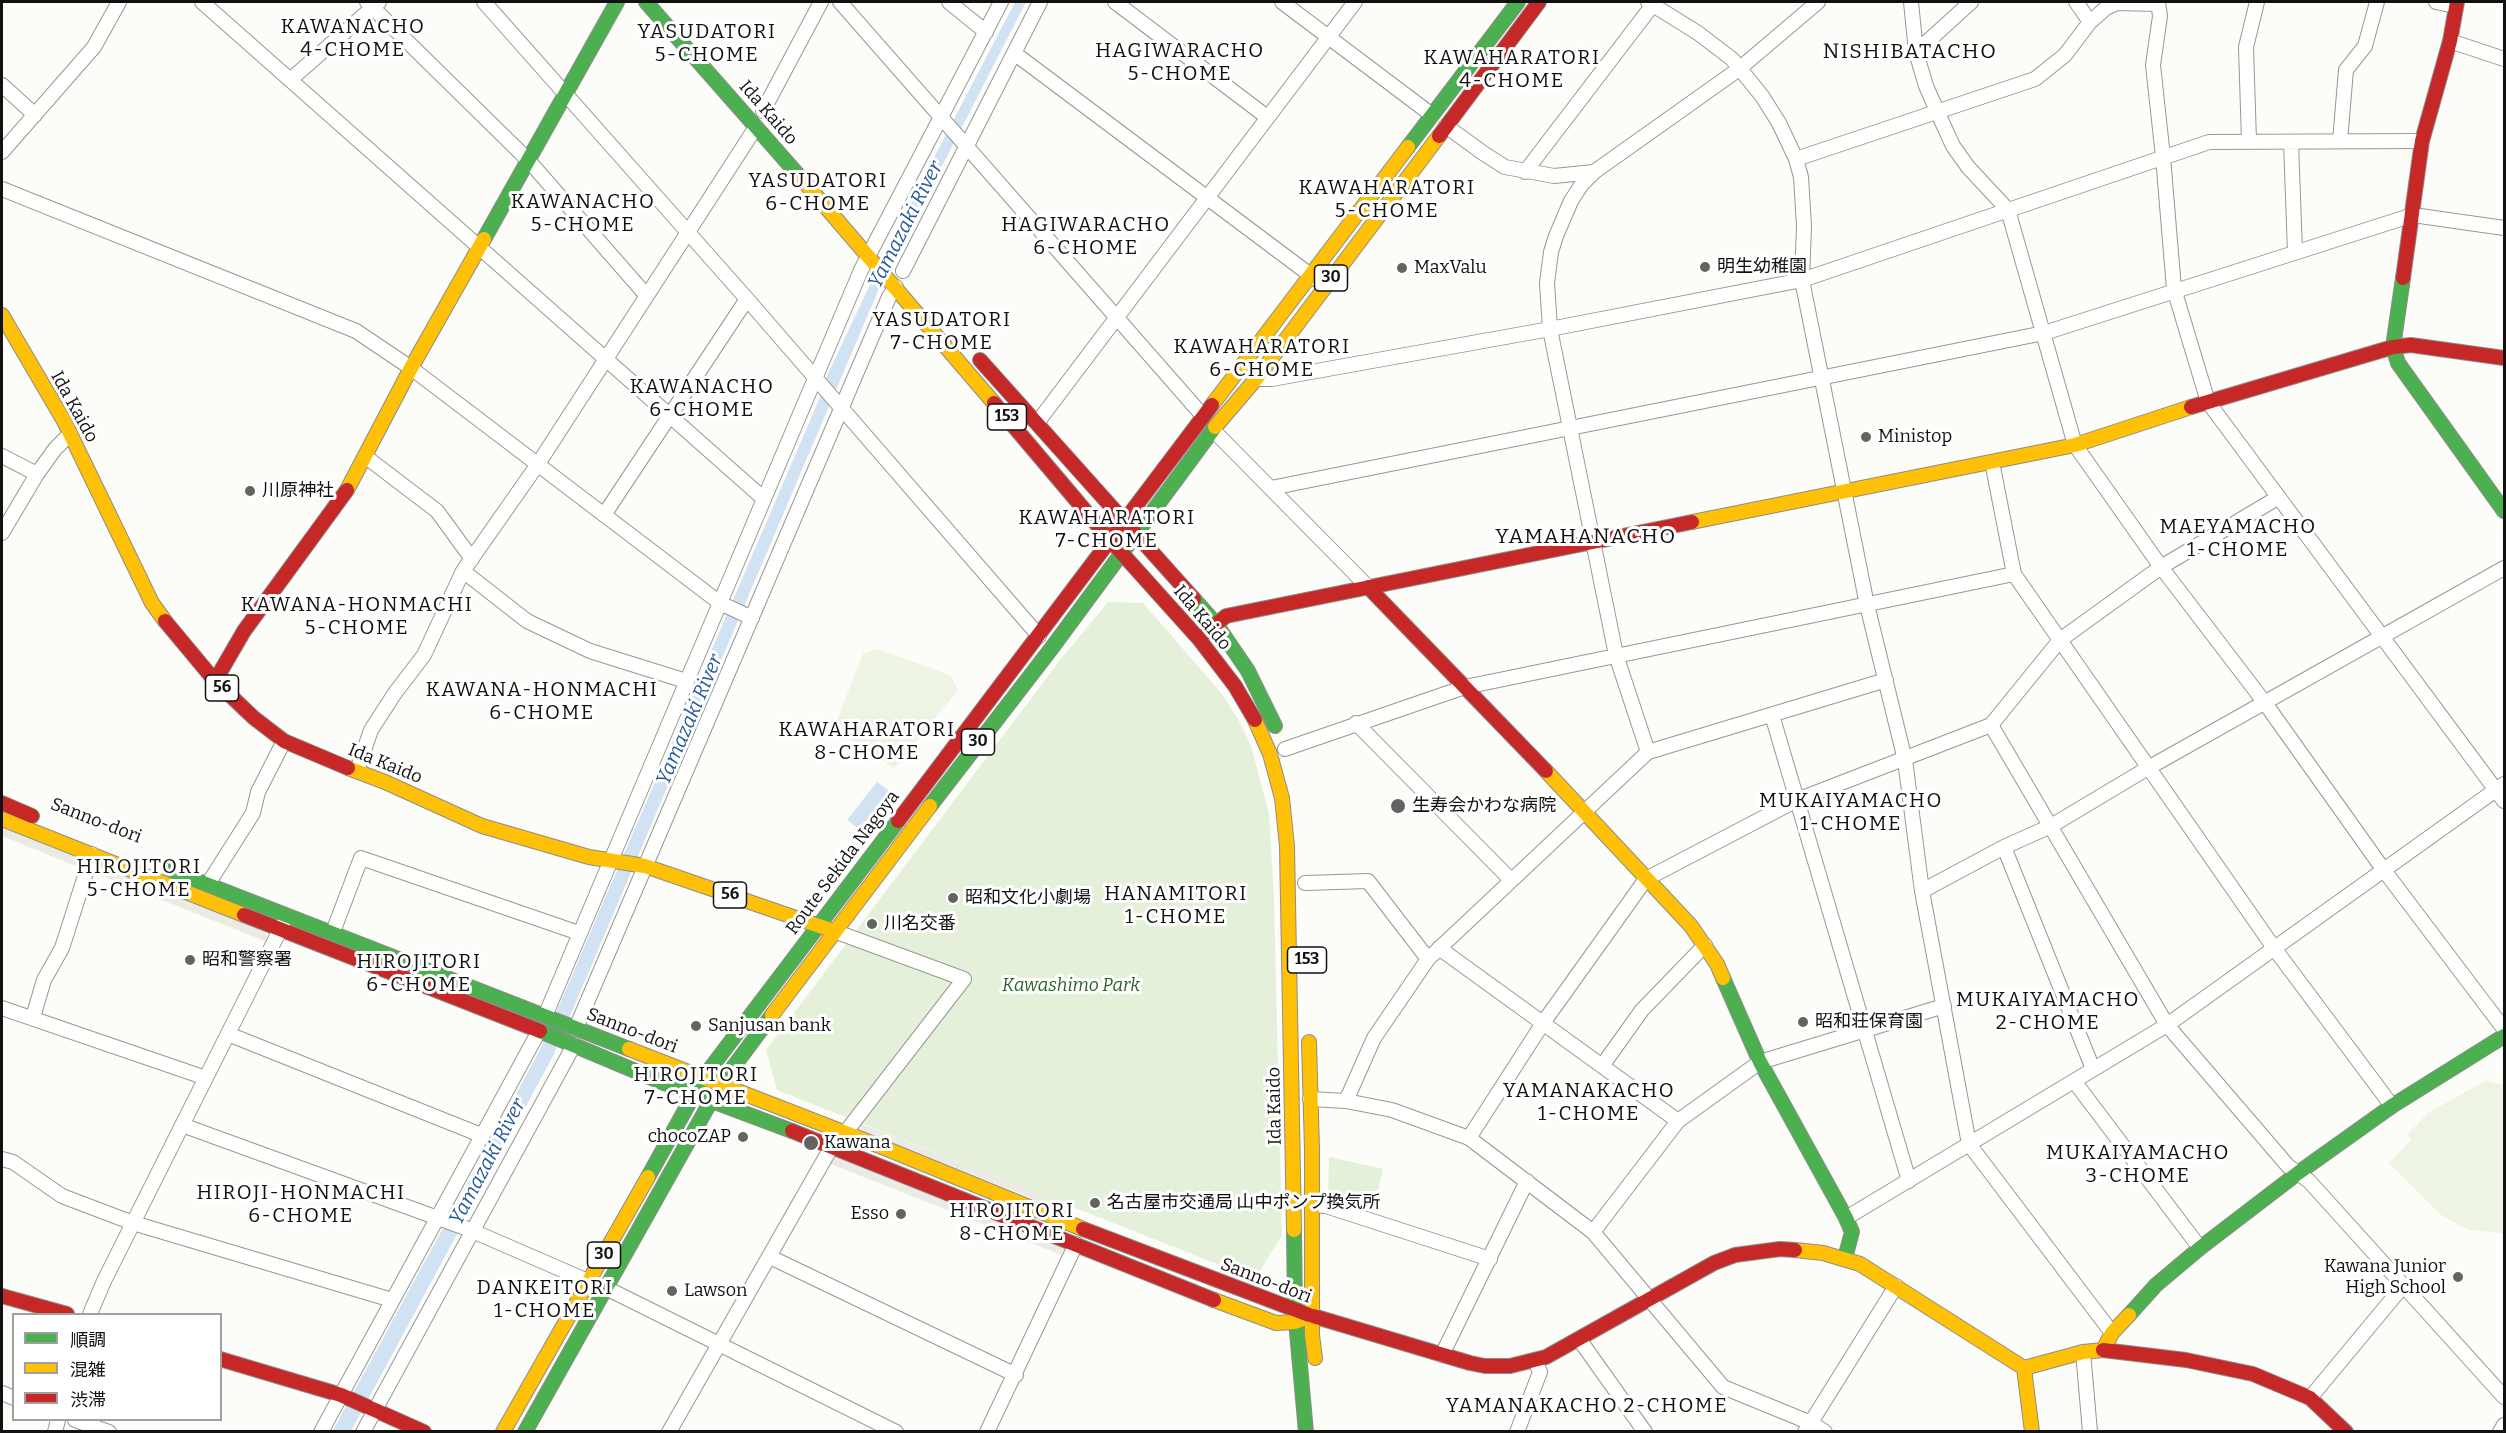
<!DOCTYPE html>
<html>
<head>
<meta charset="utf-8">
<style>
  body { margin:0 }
  #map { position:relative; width:2506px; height:1433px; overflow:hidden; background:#fcfcf8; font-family:Bitter,"Noto Sans JP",serif }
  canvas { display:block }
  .frame { position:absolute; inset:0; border:3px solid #111; pointer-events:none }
  .legend { position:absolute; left:12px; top:1313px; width:210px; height:108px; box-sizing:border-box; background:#fff; border:2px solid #a0a0a0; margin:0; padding:8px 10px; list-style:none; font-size:18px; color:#111 }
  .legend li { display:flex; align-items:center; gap:12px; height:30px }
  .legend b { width:30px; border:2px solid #a0a0a0 }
</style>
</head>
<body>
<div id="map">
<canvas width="2506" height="1433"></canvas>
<div class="frame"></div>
<ul class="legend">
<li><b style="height:8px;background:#4caf50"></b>順調</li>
<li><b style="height:8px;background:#ffc107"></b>混雑</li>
<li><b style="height:8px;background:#c62828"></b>渋滞</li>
</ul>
</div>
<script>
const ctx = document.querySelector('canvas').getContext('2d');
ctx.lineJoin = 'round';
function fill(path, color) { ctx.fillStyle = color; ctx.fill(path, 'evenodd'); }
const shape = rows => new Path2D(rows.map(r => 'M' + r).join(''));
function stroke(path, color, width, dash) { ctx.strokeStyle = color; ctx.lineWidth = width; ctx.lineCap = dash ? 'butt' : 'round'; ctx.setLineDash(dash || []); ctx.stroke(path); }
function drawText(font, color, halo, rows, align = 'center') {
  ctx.font = font + ' Bitter,"Noto Sans JP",serif'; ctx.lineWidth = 6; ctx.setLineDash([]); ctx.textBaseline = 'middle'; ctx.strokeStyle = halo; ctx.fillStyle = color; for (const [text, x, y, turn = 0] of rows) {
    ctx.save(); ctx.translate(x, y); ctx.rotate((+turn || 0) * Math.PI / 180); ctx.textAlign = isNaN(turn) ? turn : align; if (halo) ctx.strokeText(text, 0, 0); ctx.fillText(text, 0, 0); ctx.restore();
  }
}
const green = shape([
  [1108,602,1143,603,1222,694,1240,723,1251,746,1269,813,1274,898,1282,1235,1255,1279,777,1090,766,1050,1061,659],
  [1329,1157,1383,1169,1372,1214,1328,1199]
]);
const pitch = shape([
  [877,649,950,675,958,690,894,768,834,728,863,654],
  [2485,1081,2504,1085,2504,1233,2469,1230,2441,1215,2389,1163,2411,1140,2408,1134,2428,1113]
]);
const plaza = shape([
  [2,827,82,859,86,870,2,836],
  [99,867,263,930,267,936,267,942,92,872],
  [859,1123,1073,1207,1072,1212,1069,1213,857,1129],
  [834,1157,1065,1249,1064,1256,828,1163]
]);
const water = shape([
  [1015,2,1026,2,878,291,553,1056,351,1431,332,1432,540,1050,821,395,826,378,892,238],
  [877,782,892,793,862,831,847,820]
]);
const street = shape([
  [202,2,764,499],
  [367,2,529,161,646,295],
  [484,2,747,299,1039,636],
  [840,2,1203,416],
  [949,2,986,32],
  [1115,2,1267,117],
  [1282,2,1432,115],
  [1648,2,1698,33,1732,59,1762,96,1779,123,1796,159,1801,177,1804,226,1802,280,1867,605,1905,760,1922,891,1969,1144,2112,1333],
  [1911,2,1916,52,1926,86,1942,122,1953,146,1968,167,2008,210,2075,445,2161,567,2265,703,2383,869,2504,1029],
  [2076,2,2090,22],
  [2158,2,2160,16,2153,65,2163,157,2174,289,2208,402,2504,801],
  [2436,2,2455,6],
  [2450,41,2504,59],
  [1916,52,1971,2],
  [1014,53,1317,280],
  [290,80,379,2],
  [2,85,35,115],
  [763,111,821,2],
  [1446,126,1483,153,1505,167,1554,176,1594,172],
  [2249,141,2246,47,2257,2],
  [2340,141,2346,70,2365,46,2377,2],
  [2291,142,2295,252],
  [2,152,94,47,119,2],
  [1796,159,2035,79,2065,55,2090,22,2106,8,2117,3,2158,4],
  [1525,172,1655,2],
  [2,189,356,331,411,368,720,603,752,618],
  [903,271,1040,2],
  [1256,379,1272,379,1550,329,1802,280,2209,142,2422,141],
  [1037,423,1355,2],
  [1213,430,1368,587],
  [2,456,37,474],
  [366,457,437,511,472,559],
  [1992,462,2014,574,2274,948,2392,1106],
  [1271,488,2044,333,2413,215,2504,228],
  [604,515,747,299],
  [2,533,37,474,55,449,70,434],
  [463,571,527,621,590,651,686,681],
  [1772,715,1909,1181],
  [1356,723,1511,880],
  [1991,725,2167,1025,2288,1166,2309,1181,2504,1397],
  [1285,749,1465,687,2014,574],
  [1648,752,1616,655,1550,329,1547,283,1551,252,1556,236,1571,201,1582,184,1594,172,1739,69,1818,2],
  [357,771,371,730,395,693,424,655,463,571,538,464,756,127],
  [2004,847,2093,1069],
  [1305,883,1368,881,1428,959],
  [208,884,253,813,258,792,284,741],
  [1922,891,2004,847,2051,826,2148,768,2504,568],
  [834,931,964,979,845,1133],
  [333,932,361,858,579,933],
  [1439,948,1678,1121],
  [2,1008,206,1078],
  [545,1016,861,270,1001,2],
  [33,1017,44,980,62,948,92,854],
  [576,1028,889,297,896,287],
  [228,1034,481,1135],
  [1602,1066,1642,1010,1705,945],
  [2074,1081,2200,1248],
  [1310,1099,1346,1101,1392,1110,1469,1138,1593,1232,1723,1387,1811,1423,1825,1432],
  [1346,1101,1374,1038,1428,959,1648,752,1886,680],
  [182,1125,468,1229,590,1282],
  [1469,1138,1543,1023,1646,879,1797,800,1991,725,2060,640,2161,567,2279,497],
  [2,1159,13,1162,62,1196,133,1223,392,1300],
  [1313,1205,1326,1206,1490,1259],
  [1846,1218,2167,1025,2504,784],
  [1593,1232,1678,1121,1760,1062,1944,1006],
  [770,1257,1016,1375],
  [606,1288,896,1432],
  [90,1314,104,1281,283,924],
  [1579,1339,1645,1432],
  [2083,1352,2090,1432],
  [1442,1355,1527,1181],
  [2,1393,14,1398],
  [2310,1398,2403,1286],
  [75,1420,109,1432],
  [55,1432,58,1420],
  [321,1432,539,1031],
  [363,1432,574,1045],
  [669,1432,832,1146],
  [987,1432,1076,1244],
  [1517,1432,1540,1372,1535,1361],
  [1805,1432,1896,1286],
  [2500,1432,2504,1425]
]);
const fast = shape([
  [646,2,800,177],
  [1408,147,1518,2],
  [484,239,617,2],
  [2403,278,2393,347,2398,363,2504,511],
  [1194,599,1216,624,1248,671,1275,726],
  [930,806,1051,649,1215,427],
  [170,870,629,1049],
  [1723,978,1760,1062,1846,1218,1852,1232,1845,1258],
  [540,1031,664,1083,792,1131],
  [648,1177,703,1078,898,821],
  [1294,1230,1295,1310,1306,1432],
  [2129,1315,2156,1285,2200,1248,2298,1173,2392,1106,2504,1036],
  [525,1432,720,1085,772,1015]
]);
const slow = shape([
  [800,177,994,403],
  [2,315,64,421,152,603,165,621],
  [1212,405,1408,147],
  [1215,427,1256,379,1439,136],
  [347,490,411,368,484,239],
  [1692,522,2075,445,2191,407],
  [1255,720,1270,754,1282,798,1287,846,1294,1230],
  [348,768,385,782,482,826,589,857,645,866,831,930],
  [1546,771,1691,926,1717,964,1723,978],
  [2,819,244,915],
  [772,1015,930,806],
  [1309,1042,1312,1150,1312,1335,1315,1358],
  [629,1049,887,1149,1083,1229],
  [1795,1250,1823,1253,1860,1264,2024,1368,2083,1352,2103,1350,2112,1333,2129,1315],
  [1214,1300,1276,1323,1295,1322,1312,1316],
  [2024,1368,2032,1432],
  [503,1432,648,1177]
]);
const jam = shape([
  [1439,136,1539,2],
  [2403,278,2422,141,2450,41,2457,2],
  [980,360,1194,599],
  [994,403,1110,540,1199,639,1235,686,1255,720],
  [2191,407,2393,347,2411,345,2504,358],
  [1368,587,1546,771],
  [165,621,215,681,254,718,284,741,348,768],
  [1207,632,1226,616,1692,522],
  [215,681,244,631,347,490],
  [2,803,32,816],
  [898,821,1212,405],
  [244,915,540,1031],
  [792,1131,1214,1300],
  [1083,1229,1309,1315],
  [2,1296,67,1314],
  [1313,1316,1470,1363,1485,1366,1510,1366,1546,1357,1714,1263,1735,1255,1780,1249,1795,1250],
  [2103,1350,2186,1360,2253,1374,2310,1398,2346,1432],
  [220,1359,341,1395,424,1432]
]);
const markers = [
  [1705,267,6,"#636362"],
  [1402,268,6,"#636362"],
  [1866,437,6,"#636362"],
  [250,491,6,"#636362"],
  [1398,806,8,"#636362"],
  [953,898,6,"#636362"],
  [872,924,6,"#636362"],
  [190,960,6,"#636362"],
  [1803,1022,6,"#636362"],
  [696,1026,6,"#636362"],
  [743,1137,6,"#636362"],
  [811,1143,8,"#636362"],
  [1095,1203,6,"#636362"],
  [901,1214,6,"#636362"],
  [2458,1277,6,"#636362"],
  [672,1291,6,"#636362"]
];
const shields = [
  [1331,278,33],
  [1007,417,39],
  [222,688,33],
  [978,742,33],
  [730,895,33],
  [1307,960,39],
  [604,1255,33]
];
const shieldNames = [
  ["30",1331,278],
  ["153",1007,417],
  ["56",222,688],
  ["30",978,742],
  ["56",730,895],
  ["153",1307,960],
  ["30",604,1255]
];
const streetNames = [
  ["Ida Kaido",768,113,49],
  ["Ida Kaido",74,407,61],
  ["Ida Kaido",1202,618,50],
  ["Ida Kaido",385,764,22],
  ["Sanno-dori",96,821,21],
  ["Route Sekida Nagoya",843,863,-53],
  ["Sanno-dori",632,1031,21],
  ["Ida Kaido",1275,1106,-91],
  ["Sanno-dori",1266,1281,21]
];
const poiNames = [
  ["明生幼稚園",1717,267],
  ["MaxValu",1414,268],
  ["Ministop",1878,437],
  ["川原神社",262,491],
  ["生寿会かわな病院",1412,806],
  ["昭和文化小劇場",965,898],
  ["川名交番",884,924],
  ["昭和警察署",202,960],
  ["昭和荘保育園",1815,1022],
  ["Sanjusan bank",708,1026],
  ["chocoZAP",731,1137,"right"],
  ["Kawana",824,1143],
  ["名古屋市交通局 山中ポンプ換気所",1107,1203],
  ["Esso",889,1214,"right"],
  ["Kawana Junior",2446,1267,"right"],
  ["High School",2446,1288,"right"],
  ["Lawson",684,1291]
];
const parkNames = [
  ["Kawashimo Park",1071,986]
];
const neighbourhoodNames = [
  ["KAWANACHO",353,27],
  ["4-CHOME",353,50],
  ["YASUDATORI",707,32],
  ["5-CHOME",707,55],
  ["HAGIWARACHO",1180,51],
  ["5-CHOME",1180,74],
  ["KAWAHARATORI",1512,58],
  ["4-CHOME",1512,81],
  ["YASUDATORI",818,181],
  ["6-CHOME",818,204],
  ["KAWAHARATORI",1387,188],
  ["5-CHOME",1387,211],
  ["KAWANACHO",583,202],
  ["5-CHOME",583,225],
  ["HAGIWARACHO",1086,225],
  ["6-CHOME",1086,248],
  ["YASUDATORI",942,320],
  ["7-CHOME",942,343],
  ["KAWAHARATORI",1262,347],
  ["6-CHOME",1262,370],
  ["KAWANACHO",702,387],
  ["6-CHOME",702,410],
  ["KAWAHARATORI",1107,518],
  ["7-CHOME",1107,541],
  ["MAEYAMACHO",2238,527],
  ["1-CHOME",2238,550],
  ["KAWANA-HONMACHI",357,605],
  ["5-CHOME",357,628],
  ["KAWANA-HONMACHI",542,690],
  ["6-CHOME",542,713],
  ["KAWAHARATORI",867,730],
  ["8-CHOME",867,753],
  ["MUKAIYAMACHO",1851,801],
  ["1-CHOME",1851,824],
  ["HIROJITORI",139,867],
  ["5-CHOME",139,890],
  ["HANAMITORI",1176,894],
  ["1-CHOME",1176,917],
  ["HIROJITORI",419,962],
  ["6-CHOME",419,985],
  ["MUKAIYAMACHO",2048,1000],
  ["2-CHOME",2048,1023],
  ["HIROJITORI",696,1075],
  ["7-CHOME",696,1098],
  ["YAMANAKACHO",1589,1091],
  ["1-CHOME",1589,1114],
  ["MUKAIYAMACHO",2138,1153],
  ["3-CHOME",2138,1176],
  ["HIROJI-HONMACHI",301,1193],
  ["6-CHOME",301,1216],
  ["HIROJITORI",1012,1211],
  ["8-CHOME",1012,1234],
  ["DANKEITORI",545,1288],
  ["1-CHOME",545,1311],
  ["YAMANAKACHO 2-CHOME",1587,1406]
];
const waterNames = [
  ["Yamazaki River",906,225,-63],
  ["Yamazaki River",690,720,-67],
  ["Yamazaki River",488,1162,-62]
];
const quarterNames = [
  ["NISHIBATACHO",1910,52],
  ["YAMAHANACHO",1586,537]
];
fill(green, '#e4f0da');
fill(pitch, '#edf4e3');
fill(plaza, '#ecebe3');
fill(water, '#d1e3f3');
stroke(street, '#979795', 16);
stroke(fast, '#8d8d8c', 16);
stroke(slow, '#8d8d8c', 16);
stroke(jam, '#8d8d8c', 16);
stroke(street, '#fffffe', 14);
stroke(fast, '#4caf50', 14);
stroke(slow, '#ffc107', 14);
stroke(jam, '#c62828', 14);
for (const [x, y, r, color] of markers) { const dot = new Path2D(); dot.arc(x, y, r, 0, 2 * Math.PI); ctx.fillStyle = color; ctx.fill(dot); stroke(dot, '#fff', 2); }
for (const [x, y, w] of shields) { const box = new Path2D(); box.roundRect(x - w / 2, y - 13, w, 26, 4.5); ctx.fillStyle = '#fff'; ctx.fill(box); stroke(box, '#111', 1.5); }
drawText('bold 16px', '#111', null, shieldNames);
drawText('18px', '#111', '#fff', streetNames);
drawText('18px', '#111', '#fff', poiNames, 'left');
drawText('italic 18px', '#2c6327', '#fff', parkNames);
ctx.letterSpacing = '1.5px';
drawText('20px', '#111', '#fff', neighbourhoodNames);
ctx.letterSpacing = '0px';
drawText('italic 20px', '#265897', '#fff', waterNames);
ctx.letterSpacing = '1.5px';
drawText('21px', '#111', '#fff', quarterNames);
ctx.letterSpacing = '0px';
</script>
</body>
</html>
